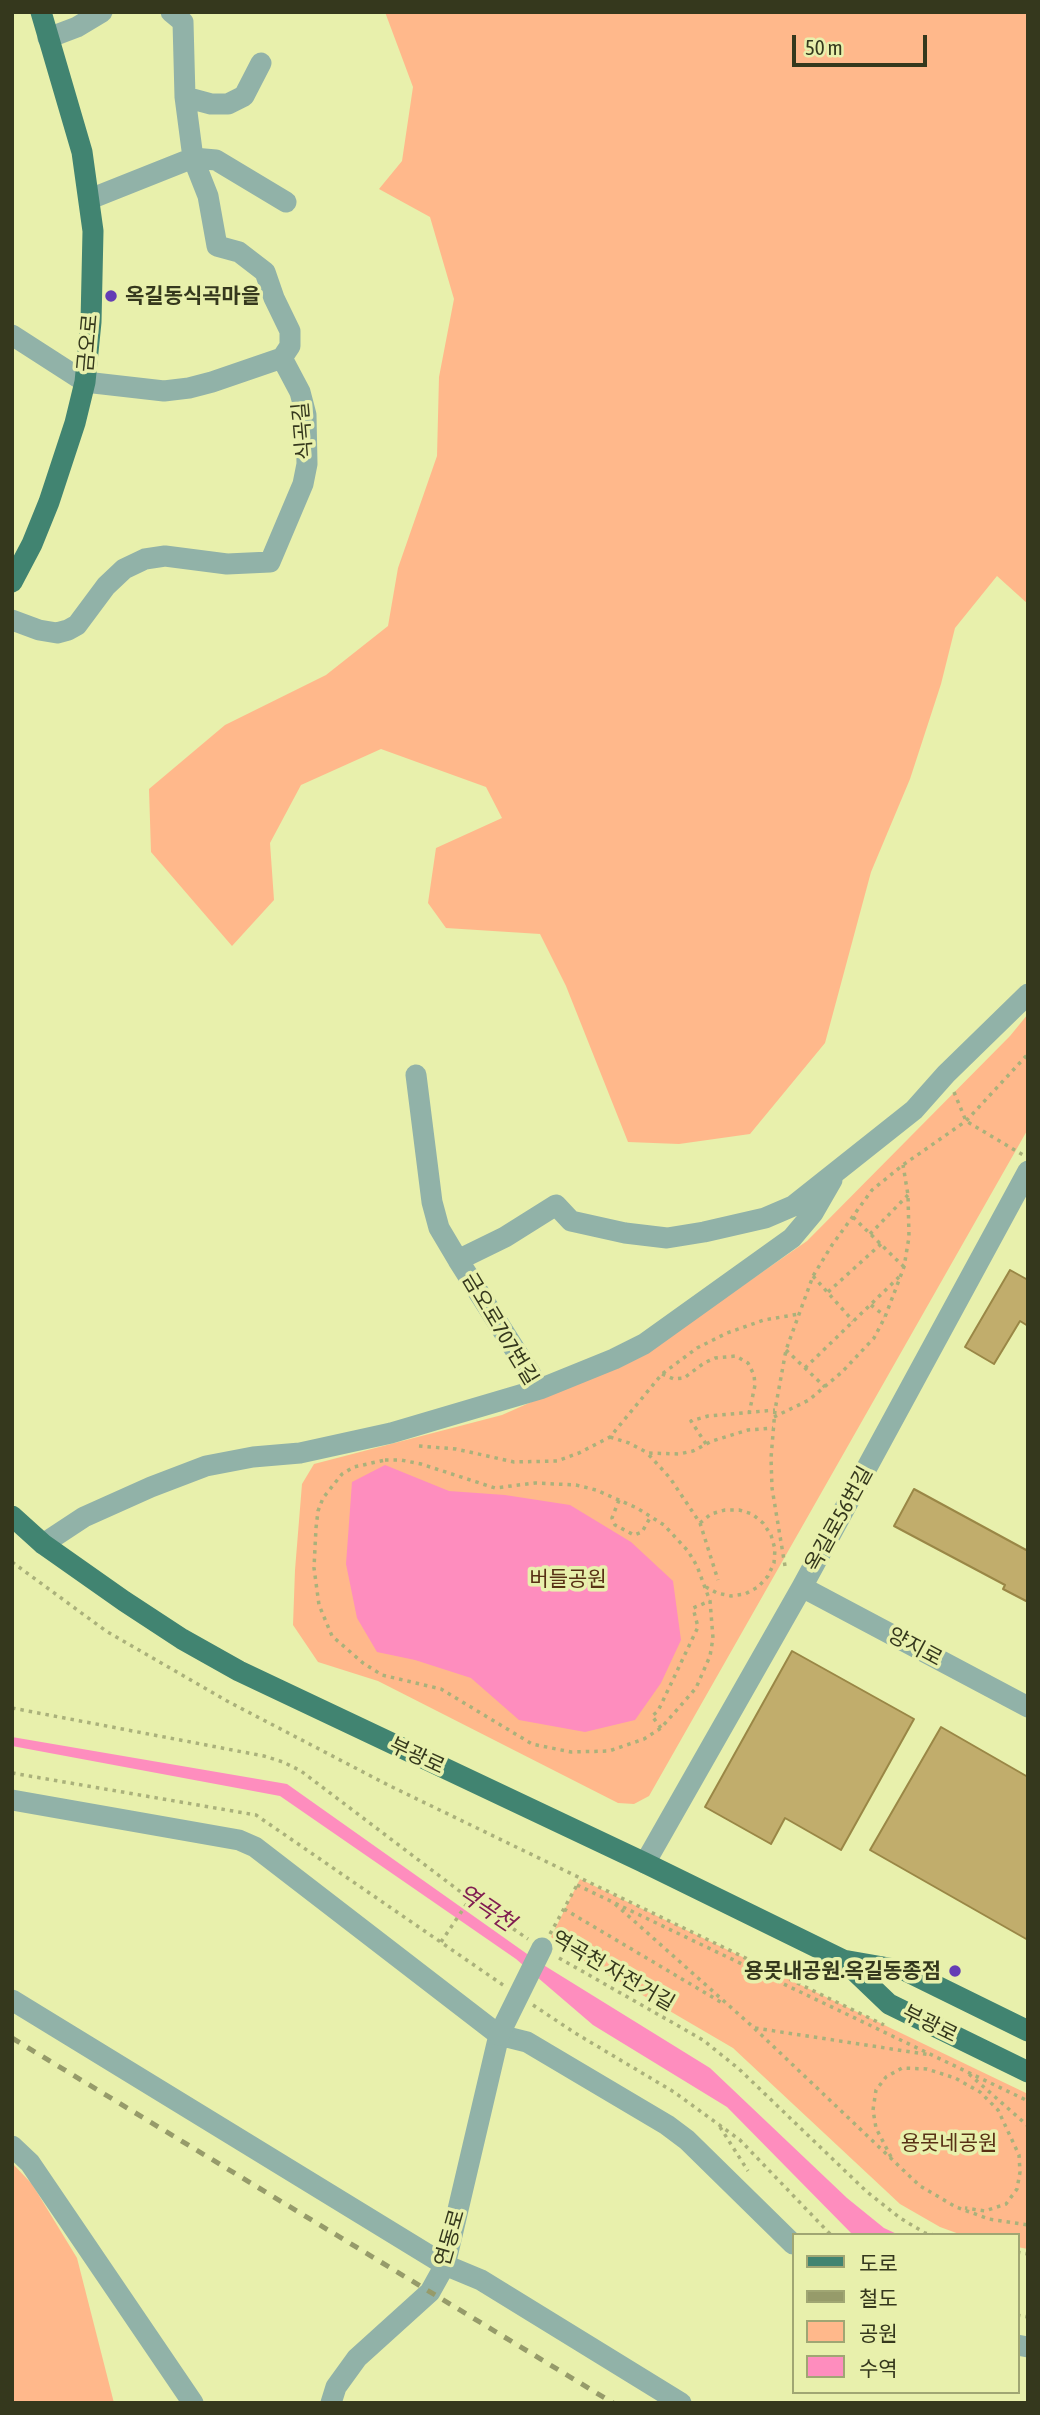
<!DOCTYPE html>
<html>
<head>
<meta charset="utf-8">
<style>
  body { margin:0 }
  #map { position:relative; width:1040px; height:2415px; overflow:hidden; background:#e8f0ac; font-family:"Asap Condensed","Noto Sans KR",sans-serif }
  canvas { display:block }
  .frame { position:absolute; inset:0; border:14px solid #35381d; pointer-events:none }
  .legend { position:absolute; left:792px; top:2233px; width:228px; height:161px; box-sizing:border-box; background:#e8f0ac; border:2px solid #a0a673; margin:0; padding:9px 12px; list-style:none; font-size:21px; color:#35381d }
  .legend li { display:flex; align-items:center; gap:14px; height:35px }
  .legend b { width:35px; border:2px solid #a0a673 }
  .scale { position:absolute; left:792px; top:35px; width:135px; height:32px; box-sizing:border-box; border:4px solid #35381d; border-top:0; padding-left:9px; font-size:21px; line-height:24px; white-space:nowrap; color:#35381d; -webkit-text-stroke:5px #e8f0ac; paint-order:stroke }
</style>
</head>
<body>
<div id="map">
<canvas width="1040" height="2415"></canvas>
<div class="frame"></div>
<ul class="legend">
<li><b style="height:9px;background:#418471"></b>도로</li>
<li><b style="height:9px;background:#969b6a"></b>철도</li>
<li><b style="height:19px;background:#ffb88b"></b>공원</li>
<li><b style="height:19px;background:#fe8dbe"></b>수역</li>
</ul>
<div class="scale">50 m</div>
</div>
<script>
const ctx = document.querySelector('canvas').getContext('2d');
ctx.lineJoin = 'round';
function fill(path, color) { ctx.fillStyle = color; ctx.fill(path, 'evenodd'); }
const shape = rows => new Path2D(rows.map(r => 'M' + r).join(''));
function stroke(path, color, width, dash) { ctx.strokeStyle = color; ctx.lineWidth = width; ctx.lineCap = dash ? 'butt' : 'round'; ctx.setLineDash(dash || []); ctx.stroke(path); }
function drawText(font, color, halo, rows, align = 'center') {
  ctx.font = font + ' "Asap Condensed","Noto Sans KR",sans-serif'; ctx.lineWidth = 7; ctx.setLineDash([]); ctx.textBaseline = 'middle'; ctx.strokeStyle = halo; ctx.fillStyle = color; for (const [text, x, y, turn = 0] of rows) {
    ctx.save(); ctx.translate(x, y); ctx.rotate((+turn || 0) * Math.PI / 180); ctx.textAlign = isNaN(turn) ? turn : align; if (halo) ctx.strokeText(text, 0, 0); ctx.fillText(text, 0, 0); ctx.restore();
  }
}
const green = shape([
  [385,12,1028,12,1028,604,997,576,955,628,941,684,910,779,871,872,825,1043,750,1134,679,1144,628,1142,566,986,540,934,446,928,428,903,436,848,502,818,486,787,381,749,301,785,270,843,274,900,232,946,151,852,149,789,225,725,326,675,388,626,398,568,437,456,439,377,454,299,430,217,379,189,402,161,413,87],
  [1028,1014,1028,1129,649,1796,634,1804,618,1803,378,1681,318,1662,293,1625,295,1570,302,1484,314,1464,502,1415,651,1349,807,1241,1010,1036],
  [580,1879,1028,2094,1028,2249,1017,2247,1017,2235,962,2235,940,2227,900,2204,733,2048,567,1951,551,1937],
  [12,2163,32,2184,77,2258,114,2403,12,2403]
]);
const water = shape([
  [385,1465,449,1491,505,1495,570,1505,631,1542,673,1581,681,1640,661,1683,635,1720,585,1732,519,1720,471,1678,415,1660,377,1652,357,1618,346,1564,352,1482],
  [12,1737,287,1784,537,1961,710,2068,847,2198,884,2228,899,2235,853,2235,727,2107,593,2025,516,1959,280,1796,12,1746]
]);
const building = shape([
  [1010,1270,1028,1280,1028,1326,1020,1321,994,1364,965,1347,1010,1270],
  [914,1489,1028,1551,1028,1602,1003,1589,1005,1585,894,1526,914,1489],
  [792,1651,914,1719,841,1850,785,1818,771,1844,705,1807,792,1651],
  [941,1727,1028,1777,1028,1940,870,1850,941,1727]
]);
const path = shape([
  [954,1092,966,1121,1023,1155],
  [853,1217,904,1267],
  [870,1234,908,1195],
  [813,1276,853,1321],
  [828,1292,881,1244],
  [871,1305,885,1316],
  [786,1350,825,1387],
  [805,1368,899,1277],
  [662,1374,674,1379,684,1378,704,1363,715,1358,736,1356,748,1363,754,1375,755,1385,749,1414],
  [774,1417,809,1400,842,1372,874,1338,885,1317,904,1267,909,1237,908,1195,903,1165],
  [610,1437,629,1443,648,1453,679,1454,693,1451,712,1441,748,1430,773,1428],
  [706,1444,691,1421,708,1416,775,1410],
  [419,1446,456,1449,514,1462,557,1461,579,1453,610,1437,662,1374,697,1348,727,1333,764,1320,799,1314],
  [649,1455,670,1478,700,1523,718,1580],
  [385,1460,401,1460,421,1464,495,1488,535,1483,576,1485,596,1490,637,1508,664,1525,688,1551,697,1566,710,1601,713,1638,710,1656,696,1688,661,1728,644,1739,609,1751,571,1752,532,1744,441,1689,382,1675,363,1663,332,1636,319,1605,314,1568,316,1528,318,1511,323,1498,342,1474,354,1467,385,1460],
  [619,1500,612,1518,615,1525,634,1535,642,1532,651,1516],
  [700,1523,711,1514,725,1510,739,1510,752,1514,763,1523,771,1535,775,1549,774,1563,768,1576,758,1587,745,1594,731,1596,717,1593,706,1587],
  [12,1562,106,1631,227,1701,388,1785,884,2025],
  [785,1566,772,1488,771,1458,775,1410,786,1350,813,1276,832,1245,872,1190,903,1165,966,1121,1028,1054],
  [12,1708,264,1756,283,1762,301,1771,470,1899,528,1939],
  [661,1728,652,1716,658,1711,698,1627,693,1608,710,1601],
  [12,1773,256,1815,503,1985],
  [577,1885,1028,2101],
  [615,1904,753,2027,920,2186,956,2207,989,2219,1028,2225],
  [564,1909,724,2004],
  [550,1934,577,1885],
  [441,1942,470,1899],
  [559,1958,703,2040,739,2069,866,2191,900,2218,925,2233,934,2235],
  [533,2005,575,2033,674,2092,740,2140,831,2235],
  [755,2028,931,2055],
  [969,2074,1028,2126],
  [720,2127,748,2171],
  [891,2157,876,2128,873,2110,876,2090,886,2077,902,2068,927,2069,955,2078,980,2092,998,2110,1019,2155,1020,2172,1017,2189,1006,2204,985,2211,965,2208],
  [1017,2252,1028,2254],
  [1017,2315,1028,2317]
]);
const minor = shape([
  [48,38,77,27,102,12],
  [185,97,211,104,228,104,244,96,261,63],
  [90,199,193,158,216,160,286,202],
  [12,335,85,382,164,391,189,388,212,382,282,358],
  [12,620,39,630,57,633,68,630,77,625,106,586,124,569,145,559,165,556,227,564,270,562,303,484,307,464,306,415,300,392,282,358,290,346,290,331,274,298,265,272,239,252,217,246,208,196,193,158,185,97,183,22,171,12],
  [416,1075,432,1202,439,1228,458,1260],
  [540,1389,614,1359,644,1344,792,1238,813,1213,832,1180],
  [43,1544,84,1517,151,1487,206,1466,253,1457,300,1453,391,1433,540,1389,458,1260,505,1237,556,1205,571,1221,625,1233,667,1238,704,1232,765,1218,793,1206,914,1110,946,1074,1028,994],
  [802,1587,1028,1707],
  [12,1800,239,1840,255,1847,499,2035,527,2042,667,2125,687,2140,793,2244],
  [645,1863,802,1587,1028,1171],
  [12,2000,445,2265,481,2280,681,2403],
  [12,2146,30,2163,193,2403],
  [1017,2345,1028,2347],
  [331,2403,336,2387,357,2358,430,2292,445,2265,499,2035]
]);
const major = shape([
  [12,582,32,544,49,502,75,423,85,382,91,322,93,231,82,152,41,12],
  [12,1516,43,1544,124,1601,182,1639,239,1671,645,1863,843,1960,906,1971,1028,2031],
  [843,1960,889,2004,1028,2072]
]);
const rail = shape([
  [12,2038,613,2403]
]);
const minorBridge = shape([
  [499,2035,542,1948]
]);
const markers = [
  [111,296,7,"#643db5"],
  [955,1971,7,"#643db5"]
];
const poiNames = [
  ["옥길동식곡마을",125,296],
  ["용못내공원.옥길동종점",941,1971,"right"]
];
const streetNames = [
  ["금오로",88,343,-85],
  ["식곡길",303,431,-95],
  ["금오로707번길",500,1329,59],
  ["옥길로56번길",839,1519,-61],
  ["양지로",915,1647,28],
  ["부광로",417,1756,25],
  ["역곡천 자전거길",613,1971,30],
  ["부광로",930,2024,26],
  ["연동로",450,2238,-74]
];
const parkNames = [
  ["버들공원",568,1579],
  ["용못네공원",949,2143]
];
const waterNames = [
  ["역곡천",486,1908,34]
];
fill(green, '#ffb88b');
fill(water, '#fe8dbe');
fill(building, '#c1ad6c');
stroke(building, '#9a8746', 2);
stroke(path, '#aab17b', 3.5, [3.5, 5]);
stroke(minor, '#91b2a8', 21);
stroke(major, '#418471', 21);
stroke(rail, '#969b6a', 5, [9, 9]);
stroke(minorBridge, '#91b2a8', 21);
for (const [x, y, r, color] of markers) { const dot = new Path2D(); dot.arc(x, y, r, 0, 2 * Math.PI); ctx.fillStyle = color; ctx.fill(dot); stroke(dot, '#e8f0ac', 2.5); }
drawText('bold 21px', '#35381d', '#e8f0ac', poiNames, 'left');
drawText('21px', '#35381d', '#e8f0ac', streetNames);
drawText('21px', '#583115', '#e8f0ac', parkNames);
drawText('italic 23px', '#801e51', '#e8f0ac', waterNames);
</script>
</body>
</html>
